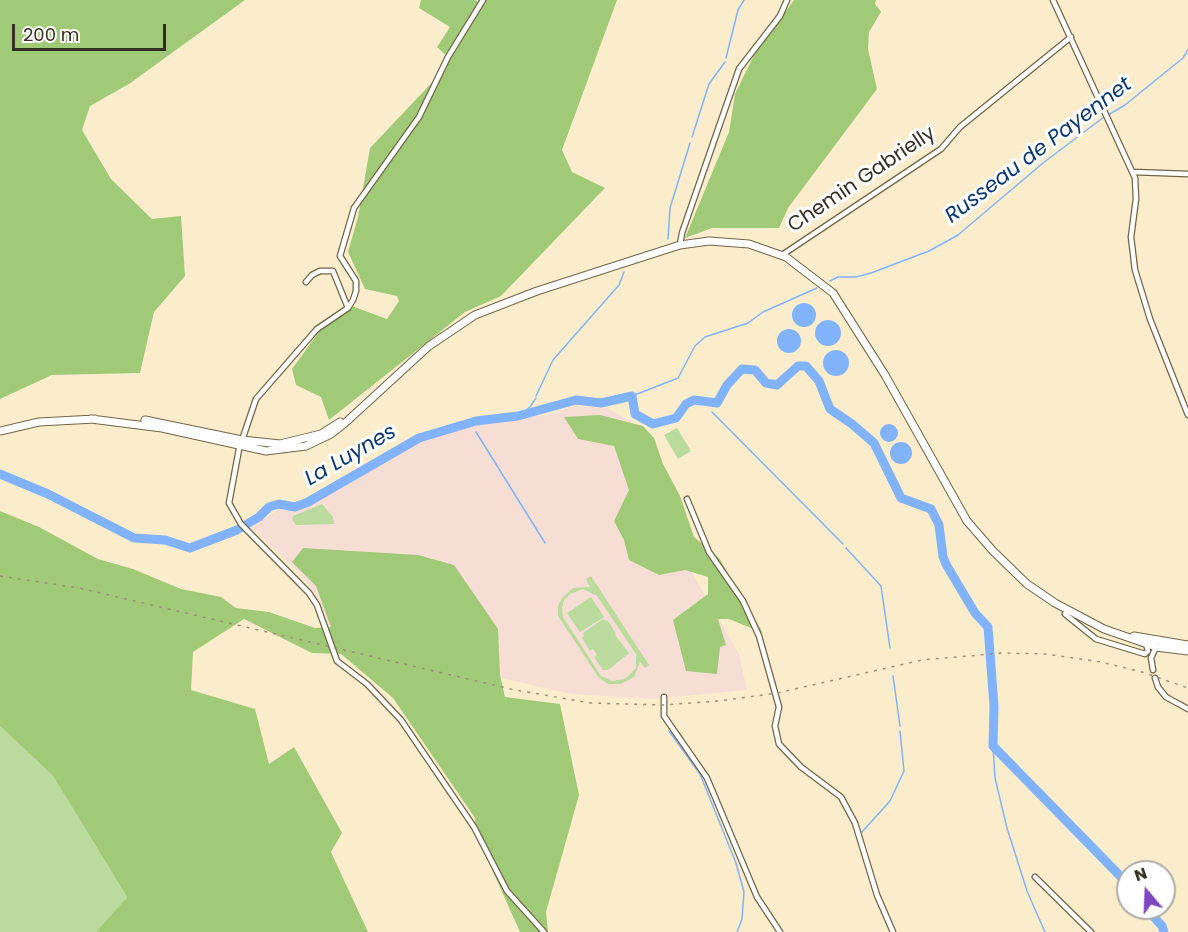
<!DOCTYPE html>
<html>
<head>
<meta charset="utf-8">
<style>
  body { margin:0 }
  #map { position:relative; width:1188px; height:932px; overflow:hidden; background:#fbedcc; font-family:Poppins,sans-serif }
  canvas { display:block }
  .north { position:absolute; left:1116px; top:860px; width:60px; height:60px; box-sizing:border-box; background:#fff; border:2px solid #aeaca7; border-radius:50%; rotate:341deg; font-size:16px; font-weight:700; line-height:24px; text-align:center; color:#342f22 }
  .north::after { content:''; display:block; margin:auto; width:21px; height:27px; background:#7d48bf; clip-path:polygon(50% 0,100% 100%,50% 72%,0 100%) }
  .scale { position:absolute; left:12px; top:24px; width:154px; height:27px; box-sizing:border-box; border:3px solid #342f22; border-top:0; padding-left:8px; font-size:18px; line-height:21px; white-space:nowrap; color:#342f22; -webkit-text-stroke:4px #fff; paint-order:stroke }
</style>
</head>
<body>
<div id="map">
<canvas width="1188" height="932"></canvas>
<div class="north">N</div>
<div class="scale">200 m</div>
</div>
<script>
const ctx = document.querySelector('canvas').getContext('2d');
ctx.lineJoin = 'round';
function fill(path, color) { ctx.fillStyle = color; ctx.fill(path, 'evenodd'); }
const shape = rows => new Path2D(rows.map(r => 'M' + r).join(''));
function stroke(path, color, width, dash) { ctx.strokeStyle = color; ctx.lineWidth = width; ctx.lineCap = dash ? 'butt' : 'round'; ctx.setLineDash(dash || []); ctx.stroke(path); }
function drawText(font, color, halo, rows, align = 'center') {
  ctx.font = font + ' Poppins,sans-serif'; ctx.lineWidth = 6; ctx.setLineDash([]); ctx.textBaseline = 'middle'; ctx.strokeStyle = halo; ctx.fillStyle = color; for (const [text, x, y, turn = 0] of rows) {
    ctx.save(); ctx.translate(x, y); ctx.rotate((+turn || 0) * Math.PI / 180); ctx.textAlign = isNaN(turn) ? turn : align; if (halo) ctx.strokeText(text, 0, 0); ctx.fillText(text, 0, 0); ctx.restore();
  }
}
const education = shape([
  [576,406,608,408,640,427,658,514,739,654,747,690,653,699,571,694,332,639,320,602,302,576,251,527,278,510,303,508,422,440,480,424,547,415]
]);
const green = shape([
  [677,428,691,451,678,459,664,435],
  [322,504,333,517,334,524,296,525,292,519,293,516],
  [591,576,649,665,645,668,640,662,634,677,621,684,608,684,599,678,558,616,558,606,562,598,573,588,590,587,586,579],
  [583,589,597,596,636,654,636,668,625,679,612,681,601,676,563,617,562,608,564,600,570,594],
  [591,597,604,617,580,632,567,613],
  [603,619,608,621,616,634,615,635,629,653,608,670,603,670,594,657,597,655,593,649,590,651,582,638,584,636,583,633],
  [0,726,53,776,127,897,96,932,0,932]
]);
const forest = shape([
  [0,0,245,0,129,84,90,106,82,130,111,179,152,219,181,216,185,276,154,312,140,373,52,375,0,399],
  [421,0,475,0,480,3,483,0,617,0,562,150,572,172,605,188,501,296,465,312,329,420,321,397,296,385,292,369,321,329,352,306,387,319,399,301,397,296,365,289,348,252,358,217,370,148,441,73,448,57,437,47,450,27,419,8],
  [794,0,876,0,875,4,881,12,869,32,868,49,877,89,788,208,779,228,712,228,685,238,729,132,735,94,754,55],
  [600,415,643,426,654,438,663,464,680,496,694,537,719,558,763,633,729,619,718,619,726,645,720,647,717,674,686,671,673,620,708,594,708,577,685,570,659,575,629,560,624,540,614,521,629,490,614,446,578,439,564,417],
  [0,511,39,527,98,559,133,569,181,589,221,597,236,608,269,612,315,628,331,627,316,586,292,562,303,548,418,555,454,565,498,629,500,675,505,697,560,704,579,795,546,912,548,932,520,932,476,834,475,818,393,698,341,654,312,653,244,619,193,652,191,690,255,709,269,764,294,747,342,833,331,852,368,932,96,932,127,897,53,776,0,726]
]);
const water = shape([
  '792 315a12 12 0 1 1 24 0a12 12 0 1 1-24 0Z',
  '815 333a13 13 0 1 1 26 0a13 13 0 1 1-26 0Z',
  '777 341a12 12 0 1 1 24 0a12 12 0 1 1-24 0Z',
  '823 363a13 13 0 1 1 26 0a13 13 0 1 1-26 0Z',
  '880 433a9 9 0 1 1 18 0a9 9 0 1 1-18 0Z',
  '890 453a11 11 0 1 1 22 0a11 11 0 1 1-22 0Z'
]);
const stream = shape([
  [726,58,738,10,744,0],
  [1108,115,1125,105,1183,58,1188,50],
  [692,137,709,84,725,62],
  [668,239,670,208,690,143],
  [830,281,838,277,856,277,871,273,929,251,958,235,1043,163,1104,117],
  [536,396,553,360,619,285,624,272],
  [632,396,678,378,695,346,705,337,748,323,763,312,817,288],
  [699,400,704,404],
  [712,412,843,544],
  [518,416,530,407,536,398],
  [476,432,545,543],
  [846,548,881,586,890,648],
  [893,676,900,726],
  [669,731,700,774,736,863,744,892,742,919,737,932],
  [993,746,995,778,1007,828,1027,891,1045,932],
  [862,832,890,801,904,771,900,731]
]);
const river = shape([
  [0,474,48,494,134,538,165,540,190,548,237,530,259,517,269,507,279,504,295,507,308,502,419,438,476,421,518,416,576,400,601,403,632,396,635,414,653,424,676,418,686,404,694,400,717,403,727,385,742,369,755,370,766,383,777,385,798,366,806,366,819,381,830,409,852,424,874,443,901,498,931,509,939,525,943,557,947,566,975,613,988,627,994,706,993,746,1128,884],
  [1146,908,1162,926,1164,932]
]);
const street = shape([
  [483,0,448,57,419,117,354,208,340,256,356,281,356,291,353,300,348,308,317,329,256,399,239,449,229,503,241,524,309,593,317,605,337,661,367,684,401,720,474,827,507,891,544,932],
  [1053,0,1135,178,1136,199,1131,237,1135,270,1150,319,1188,415],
  [1133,172,1188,174],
  [680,245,682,233,739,69,780,16,787,0],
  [782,255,941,149,960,127,1071,37],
  [306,282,312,275,320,271,333,271,348,308],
  [687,499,709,552,743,601,759,636,779,707,775,726,779,744,801,767,841,797,855,823,877,895,893,932],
  [1065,614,1096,639,1145,654,1148,651,1146,644],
  [1153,670,1151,658,1156,647],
  [1155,678,1158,687,1166,697,1188,709],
  [664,697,664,716,707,778,757,897,780,932],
  [1035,877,1091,932]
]);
const secondary = shape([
  [91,419,162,428,266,451,306,446,331,434,345,423,429,346,475,315,537,291,680,245,709,241,749,244,786,257,833,293,885,375,967,521,993,551,1027,584,1055,603,1104,629,1156,647,1188,651],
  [145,420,242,440,280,444,321,434,340,422],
  [0,431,39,422,95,419],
  [1134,636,1188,645]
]);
const rail = shape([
  [0,576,79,588,515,690,591,703,662,705,719,701,777,693,922,660,1002,653,1046,654,1101,662,1142,672,1188,688]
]);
const streetNames = [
  ["Chemin Gabrielly",862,180,-34]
];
const waterNames = [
  ["Russeau de Payennet",1039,151,-37],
  ["La Luynes",351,456,-30]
];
fill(education, '#f6ded4');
fill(green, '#bada9e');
fill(forest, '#a0ca78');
fill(water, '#81b3fc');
stroke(stream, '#81b3fc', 1.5);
stroke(river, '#81b3fc', 9);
stroke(street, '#716547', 7);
stroke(secondary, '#716547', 9);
stroke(street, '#fff', 4.5);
stroke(secondary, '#fff', 7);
stroke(rail, '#9a9079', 1.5, [3, 6]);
drawText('20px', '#342f22', '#fff', streetNames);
drawText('italic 21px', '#083776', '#fff', waterNames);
</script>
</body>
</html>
